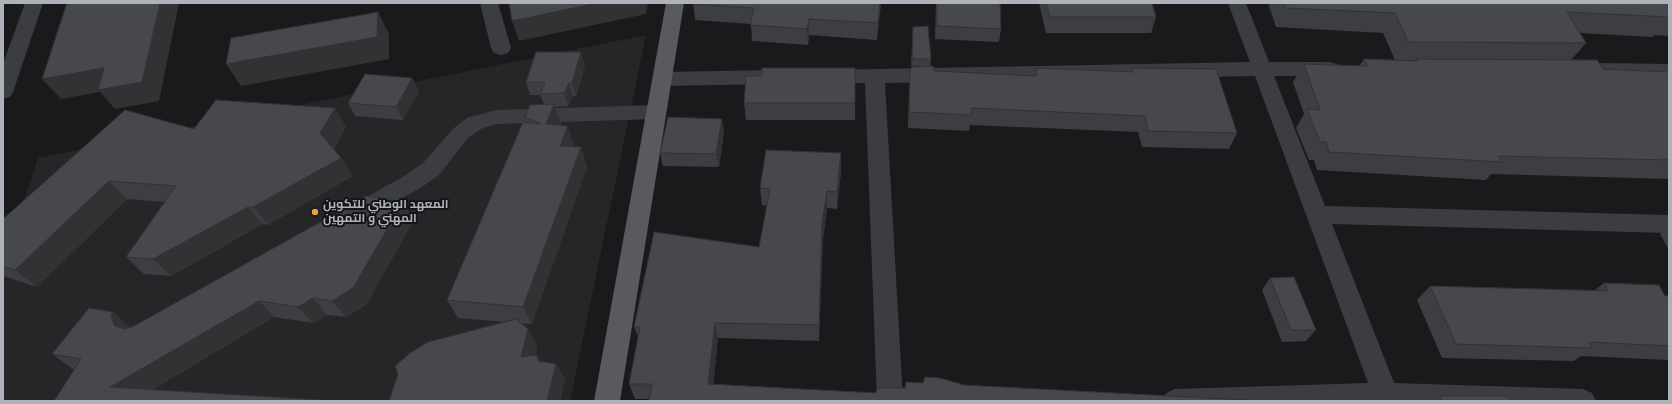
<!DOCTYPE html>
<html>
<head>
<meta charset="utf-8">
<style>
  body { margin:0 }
  #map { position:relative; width:1672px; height:404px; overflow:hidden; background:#1a1a1c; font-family:"Fira Sans",sans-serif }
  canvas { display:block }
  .frame { position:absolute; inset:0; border:4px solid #aeb3bb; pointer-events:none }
</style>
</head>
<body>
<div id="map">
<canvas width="1672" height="404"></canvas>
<div class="frame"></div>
</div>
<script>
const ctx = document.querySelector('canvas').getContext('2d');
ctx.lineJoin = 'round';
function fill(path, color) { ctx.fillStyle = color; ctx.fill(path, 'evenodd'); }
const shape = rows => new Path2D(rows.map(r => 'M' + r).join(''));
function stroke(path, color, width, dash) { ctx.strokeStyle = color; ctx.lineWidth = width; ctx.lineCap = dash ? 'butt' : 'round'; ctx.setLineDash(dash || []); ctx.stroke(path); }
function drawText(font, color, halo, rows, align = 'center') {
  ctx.font = font + ' "Fira Sans",Cairo,sans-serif'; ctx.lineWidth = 4; ctx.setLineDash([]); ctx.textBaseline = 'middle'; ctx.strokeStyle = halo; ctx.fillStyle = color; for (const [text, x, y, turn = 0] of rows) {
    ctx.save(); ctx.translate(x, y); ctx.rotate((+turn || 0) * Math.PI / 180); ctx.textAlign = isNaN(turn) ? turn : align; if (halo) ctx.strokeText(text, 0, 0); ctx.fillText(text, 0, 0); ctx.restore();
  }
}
const built = shape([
  [646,35,570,401,3,401,3,265,38,158]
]);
const minor = shape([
  [25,3,43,3,13,92,10,97,3,99,3,64,25,3],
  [480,3,498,3,511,48,508,53,501,55,494,53,491,48,480,3],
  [1228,3,1246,3,1269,62,1330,62,1337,64,1340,69,1337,74,1330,76,1274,76,1325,206,1669,215,1669,233,1332,224,1394,383,1583,389,1592,393,1596,401,1162,401,1166,393,1175,389,1368,383,1255,76,885,83,903,401,877,401,865,83,824,84,817,82,814,77,817,72,824,70,1250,62,1228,3],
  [1602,63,1669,64,1669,78,1602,77,1595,75,1592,70,1595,65,1602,63],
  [776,70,783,72,786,77,783,82,776,84,662,86,655,84,652,79,655,74,662,72,776,70],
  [656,105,663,107,666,112,663,117,656,119,496,124,481,129,468,138,439,175,422,187,329,239,321,242,313,239,310,233,313,227,406,175,423,163,454,128,467,118,496,110,656,105]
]);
const major = shape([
  [666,3,684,3,620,401,594,401,666,3]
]);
const wall = shape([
  [693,3,881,3,877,40,809,35,808,45,752,41,751,24,695,20],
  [936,3,1000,3,1001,29,999,42,935,39],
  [1039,3,1152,3,1156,17,1151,33,1046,33],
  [1268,3,1669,3,1669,36,1654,35,1653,37,1580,33,1586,43,1571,60,1603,69,1669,72,1669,179,1491,174,1486,180,1317,170,1314,160,1309,160,1296,128,1304,114,1293,82,1304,64,1359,66,1364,59,1395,60,1383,33,1276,27],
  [913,27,931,59,930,66,911,66],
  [585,66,576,96,573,96,568,106,555,107,561,123,561,125,574,145,573,147,581,147,587,167,532,324,520,323,528,329,537,346,535,356,537,355,540,362,556,364,565,380,560,401,506,322,458,318,447,300,527,122,525,117,544,104,540,95,530,95,526,82],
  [1036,68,1131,72,1132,68,1237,133,1229,149,1142,147,1138,132,970,125,969,131,908,128,909,85,910,69,934,71,1034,76],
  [412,78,419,92,403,120,355,116,348,103],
  [744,103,855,103,855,120,746,120],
  [346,127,334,149,341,158,353,176,268,225,263,224,171,276,144,274,126,257,164,202,127,199,37,287,3,276,3,219,194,129],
  [724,132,719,167,663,166,660,153],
  [841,153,841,171,837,209,827,208,823,240,819,341,718,338,713,384,876,393,905,388,964,385,1265,401,635,399,629,384,638,337,634,327,759,247,767,206,762,205,760,188],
  [362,199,403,202,414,220,366,305,346,317,327,315,313,323,274,317,152,390,321,400,322,401,54,401,74,370,52,354,131,327,378,223],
  [1669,227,1669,250,1660,234],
  [1270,278,1316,330,1306,341,1282,342,1262,290],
  [1604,283,1665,296,1669,296,1669,360,1581,356,1574,361,1442,358,1417,300,1430,286,1595,290],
  [1440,396,1510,401,1434,401]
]);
const shadedWall = shape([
  [160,3,179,3,159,101,115,109,100,92,61,99,42,79,104,68],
  [598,3,648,3,646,14,519,41,512,21],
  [880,3,881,3,877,40,878,23],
  [378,12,389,34,389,59,241,86,226,64],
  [809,19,809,35,808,45,807,29],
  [581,52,585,66,576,96,572,83],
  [412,78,419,92,403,120,396,107],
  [569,83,573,96,568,106,564,93],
  [554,104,561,123,553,143,546,124],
  [335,108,346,127,332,151,320,133],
  [722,119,724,132,719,167,716,154],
  [568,126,574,145,567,165,560,146],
  [581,147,587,167,532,324,523,307],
  [841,153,841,171,837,209,837,192],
  [341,158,353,176,268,225,253,207],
  [109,181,127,199,37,287,15,270],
  [827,191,827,208,823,240,819,341,819,325,822,223],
  [403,202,414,220,366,305,346,317,332,301],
  [248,207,263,224,171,276,153,259],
  [313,298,327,315,313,323,298,307],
  [259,301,274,317,133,401,110,387],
  [113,312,132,328,131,334,115,326,111,317],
  [715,323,718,338,712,399,708,384],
  [528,329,537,346,530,373,521,357],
  [556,364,565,380,560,401,547,401]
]);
const building = shape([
  [67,3,160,3,142,82,98,90,104,68,42,79,67,3],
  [509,3,598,3,512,21,509,3],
  [693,3,880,3,878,23,809,19,807,29,750,25,754,8,693,4,693,3],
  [937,3,1000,3,1001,29,937,26,937,3],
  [1046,3,1152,3,1156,17,1050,17,1046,3],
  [1284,3,1669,3,1669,17,1567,12,1586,43,1408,42,1395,13,1286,8,1284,3],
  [378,12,377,37,226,64,231,38,378,12],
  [928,26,931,59,912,59,913,27,928,26],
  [536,52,581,52,572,83,569,83,564,93,540,94,545,82,526,82,536,52],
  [1364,59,1417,61,1416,59,1597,60,1603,69,1669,72,1669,160,1499,156,1502,162,1329,152,1326,142,1320,142,1307,109,1320,110,1304,64,1367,66,1364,59],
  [933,66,934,71,1037,76,1036,68,1133,72,1132,68,1216,69,1237,133,1148,131,1145,116,971,108,971,115,909,112,910,69,912,67,933,66],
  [762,68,855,68,855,103,744,103,746,76,762,76,762,68],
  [365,74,412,78,396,107,348,103,365,74],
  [216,100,335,108,320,133,341,158,253,207,248,207,153,259,126,257,176,186,109,181,15,270,3,266,3,219,125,110,194,129,216,100],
  [554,104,546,124,568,126,560,146,581,147,523,307,447,300,523,122,541,124,525,117,530,105,554,104],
  [668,117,722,119,716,154,660,153,668,117],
  [766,150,841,153,837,192,827,191,822,223,819,325,715,323,708,384,876,393,877,388,905,388,906,382,923,383,925,377,940,378,964,385,1265,401,649,401,652,384,629,384,640,327,634,327,654,232,759,247,770,189,760,188,766,150],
  [366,196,403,202,353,288,332,301,313,298,298,307,259,301,110,387,321,400,321,401,54,401,81,359,52,354,89,308,113,312,111,317,115,326,125,329,134,326,331,216,379,223,362,199,366,196],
  [1294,277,1316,330,1291,330,1270,278,1294,277],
  [1604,283,1659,285,1665,296,1669,296,1669,346,1589,342,1592,348,1456,344,1430,286,1608,291,1604,283],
  [516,319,528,329,521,357,537,355,538,361,556,364,547,401,389,401,398,374,395,366,410,353,428,342,516,319],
  [1440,396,1508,396,1510,401,1442,401,1440,396]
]);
const markers = [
  [315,212,4,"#e5a149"]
];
const poiNames = [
  ["المعهد الوطني للتكوين",323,205],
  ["المهني و التمهين",323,219]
];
fill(built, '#262629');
fill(minor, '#3b3d41');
fill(major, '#585a60');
fill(wall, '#3d3e41');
fill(shadedWall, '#323235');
fill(building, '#47484c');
stroke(building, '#323235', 1);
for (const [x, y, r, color] of markers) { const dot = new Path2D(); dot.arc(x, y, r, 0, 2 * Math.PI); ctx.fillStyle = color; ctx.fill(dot); stroke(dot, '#151517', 1.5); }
drawText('bold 12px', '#aeb3bb', '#151517', poiNames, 'left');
</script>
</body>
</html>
